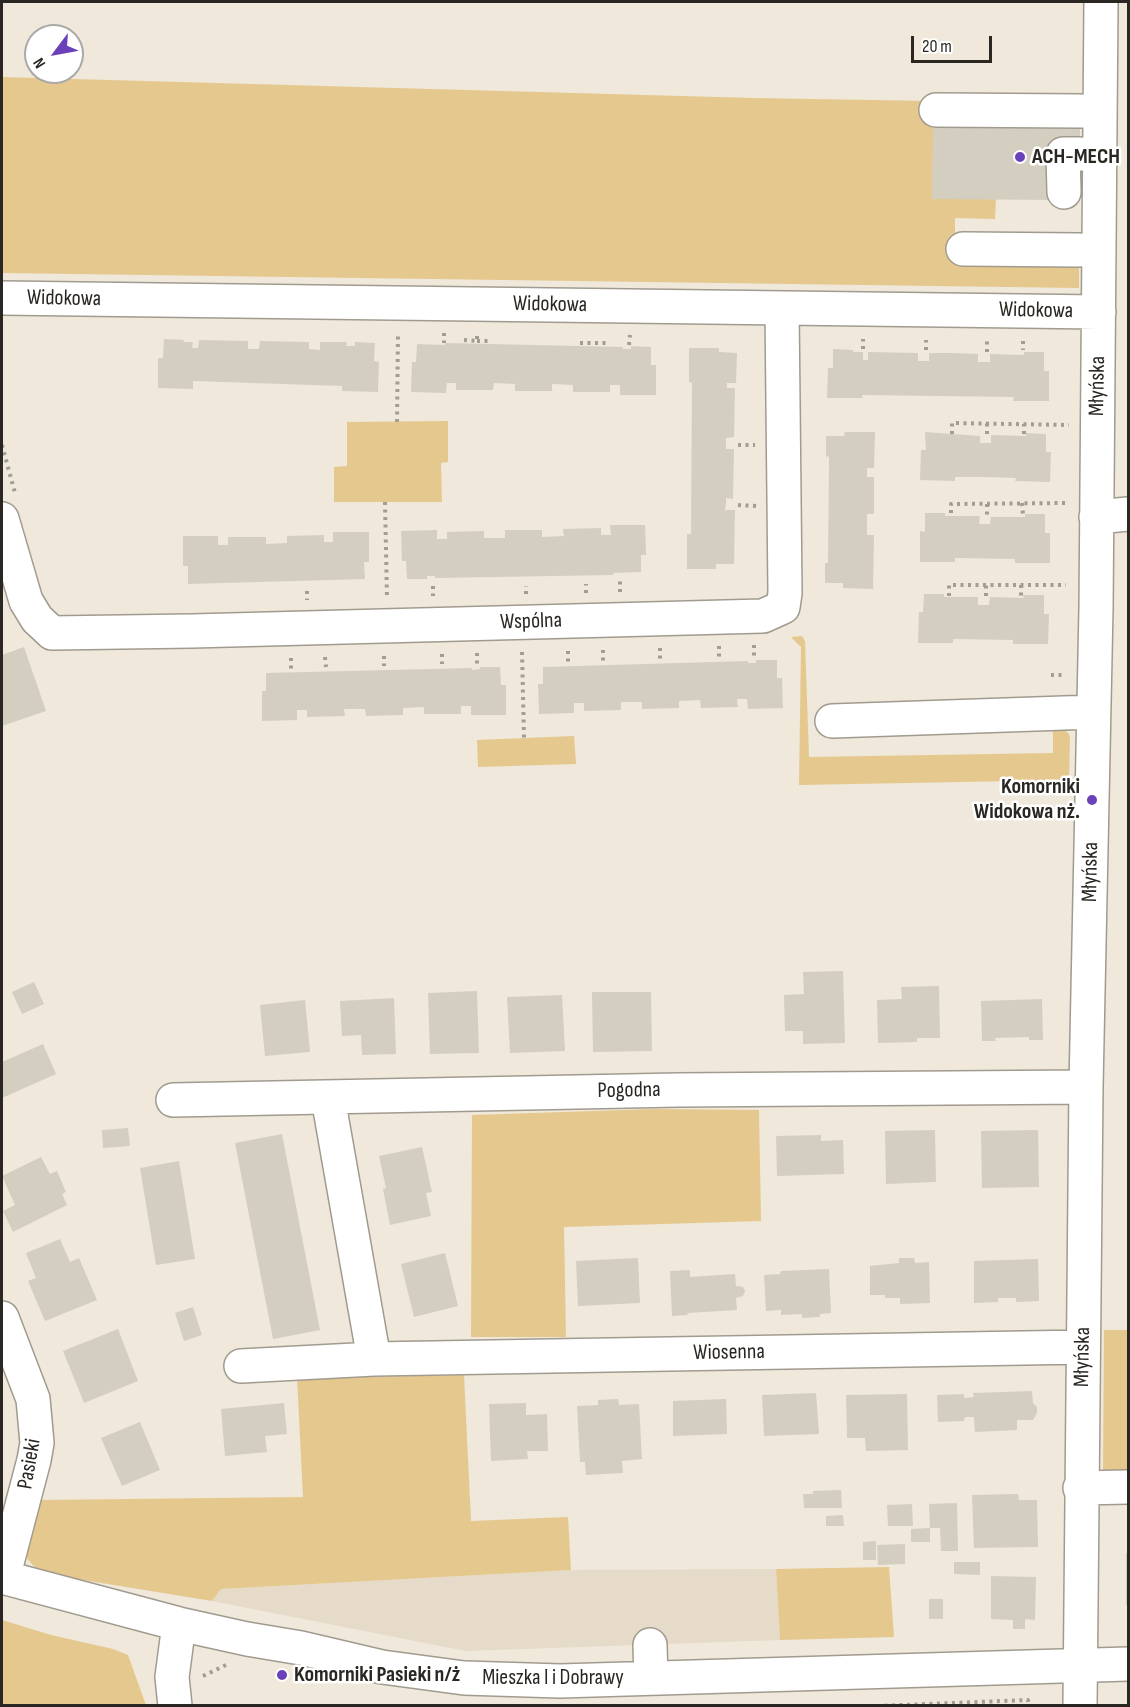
<!DOCTYPE html>
<html>
<head>
<meta charset="utf-8">
<style>
  body { margin:0 }
  #map { position:relative; width:1130px; height:1707px; overflow:hidden; background:#efe8db; font-family:"Sofia Sans Condensed",sans-serif }
  canvas { display:block }
  .frame { position:absolute; inset:0; border:3px solid #2a2722; pointer-events:none }
  .north { position:absolute; left:24px; top:24px; width:60px; height:60px; box-sizing:border-box; background:#fff; border:2px solid #aaa9a7; border-radius:50%; rotate:238deg; font-size:16px; font-weight:700; line-height:24px; text-align:center; color:#2a2722 }
  .north::after { content:''; display:block; margin:auto; width:21px; height:27px; background:#6a41b9; clip-path:polygon(50% 0,100% 100%,50% 72%,0 100%) }
  .scale { position:absolute; left:911px; top:36px; width:81px; height:27px; box-sizing:border-box; border:3px solid #2a2722; border-top:0; padding-left:8px; font-size:18px; line-height:21px; white-space:nowrap; color:#2a2722; -webkit-text-stroke:4px #fff; paint-order:stroke }
</style>
</head>
<body>
<div id="map">
<canvas width="1130" height="1707"></canvas>
<div class="frame"></div>
<div class="north">N</div>
<div class="scale">20 m</div>
</div>
<script>
const ctx = document.querySelector('canvas').getContext('2d');
ctx.lineJoin = 'round';
function fill(path, color) { ctx.fillStyle = color; ctx.fill(path, 'evenodd'); }
const shape = rows => new Path2D(rows.map(r => 'M' + r).join(''));
function stroke(path, color, width, dash) { ctx.strokeStyle = color; ctx.lineWidth = width; ctx.lineCap = dash ? 'butt' : 'round'; ctx.setLineDash(dash || []); ctx.stroke(path); }
function drawText(font, color, halo, rows, align = 'center') {
  ctx.font = font + ' "Sofia Sans Condensed",sans-serif'; ctx.lineWidth = 5; ctx.setLineDash([]); ctx.textBaseline = 'middle'; ctx.strokeStyle = halo; ctx.fillStyle = color; for (const [text, x, y, turn = 0] of rows) {
    ctx.save(); ctx.translate(x, y); ctx.rotate((+turn || 0) * Math.PI / 180); ctx.textAlign = isNaN(turn) ? turn : align; if (halo) ctx.strokeText(text, 0, 0); ctx.fillText(text, 0, 0); ctx.restore();
  }
}
const built = shape([
  [776,1569,780,1640,466,1651,212,1601,221,1589,571,1570]
]);
const green = shape([
  [2,77,753,98,931,101,996,199,995,219,955,218,955,261,1079,261,1079,288,2,273],
  [448,421,448,462,441,463,442,502,334,502,334,467,347,466,347,422],
  [802,636,805,641,809,757,1053,753,1053,727,1062,728,1069,734,1070,738,1069,780,799,785,801,647,791,637],
  [574,736,576,764,478,767,477,740],
  [655,1109,759,1110,761,1221,564,1227,566,1337,471,1337,472,1115],
  [1104,1330,1128,1330,1128,1472,1103,1472],
  [464,1375,471,1521,568,1517,571,1570,221,1589,212,1601,40,1573,22,1553,40,1500,303,1497,297,1378],
  [889,1567,894,1637,780,1640,776,1569],
  [2,1620,51,1635,113,1649,128,1655,146,1705,2,1705]
]);
const building = shape([
  [933,120,1080,122,1080,141,1054,200,932,199],
  [164,339,184,340,183,342,193,342,192,348,198,348,199,340,248,341,248,349,259,349,260,341,309,342,309,349,320,350,320,342,347,342,346,346,355,346,355,342,375,343,374,361,379,362,378,392,342,391,342,386,193,381,193,389,158,388,158,358,163,358],
  [445,343,623,347,623,349,631,349,631,346,651,347,651,365,656,365,656,395,620,395,620,385,610,385,610,392,573,392,573,385,552,384,552,391,515,391,515,384,494,383,493,390,456,390,456,383,447,383,446,393,411,392,412,362,416,362,417,344,445,345],
  [689,348,719,348,719,352,737,353,736,383,727,383,727,388,735,388,734,437,726,438,726,449,734,449,733,499,726,498,726,504,725,510,735,510,734,564,716,564,716,569,687,569,687,534,691,534,692,383,689,382],
  [833,349,853,350,853,352,863,352,863,360,868,360,868,352,918,353,918,361,929,361,929,353,954,353,978,354,978,362,990,362,990,354,1024,355,1024,352,1044,352,1044,371,1049,371,1049,401,1013,401,1014,397,862,395,863,398,827,398,828,368,833,368],
  [845,432,875,432,874,468,867,468,867,477,874,477,874,514,867,514,867,535,874,535,873,589,843,588,843,583,825,583,825,563,828,563,829,466,829,456,826,457,826,436,844,436],
  [925,432,980,436,980,443,991,443,991,435,1026,436,1026,433,1046,434,1046,452,1051,452,1050,482,1015,481,1016,478,985,477,955,477,955,481,920,480,921,450,926,450],
  [925,513,945,513,945,516,980,516,979,524,990,524,991,517,1025,517,1025,514,1045,514,1045,533,1050,533,1050,563,1015,563,1015,559,955,558,955,562,920,562,920,531,925,532],
  [610,525,645,525,646,555,641,555,641,572,614,573,613,575,435,578,435,576,427,576,427,579,407,579,406,561,402,561,401,531,437,530,437,539,447,539,447,532,484,531,484,538,505,538,505,530,542,530,542,537,564,536,563,529,601,528,601,535,611,535],
  [333,532,369,532,369,562,364,562,365,579,188,584,188,566,183,566,183,536,218,536,218,545,228,545,228,537,266,537,266,544,287,543,287,536,324,535,324,542,333,542],
  [924,594,944,594,944,597,978,597,978,605,989,605,990,597,1024,598,1023,595,1044,595,1044,614,1049,614,1048,644,1013,644,1013,640,953,639,953,643,918,643,919,612,923,612],
  [24,647,46,711,2,726,2,655],
  [756,660,777,660,777,678,782,678,783,708,748,709,747,699,737,699,738,707,701,708,700,700,679,701,679,708,642,709,642,702,621,702,621,710,584,711,584,703,574,703,574,713,539,714,538,684,543,684,543,667,748,661,748,663,756,663],
  [480,667,500,667,501,685,506,685,506,715,471,715,471,706,461,706,461,714,424,714,424,707,403,708,403,715,366,716,365,709,344,709,345,716,307,717,307,710,297,710,297,720,262,721,262,691,266,691,266,673,472,668,472,670,480,669],
  [843,971,845,1043,803,1044,803,1031,785,1031,784,995,804,994,803,972],
  [34,982,44,1004,22,1014,12,992],
  [939,986,940,1038,917,1038,917,1042,878,1043,877,1000,902,999,901,987],
  [477,991,479,1053,430,1054,428,993],
  [592,992,651,992,652,1051,593,1052],
  [562,995,565,1051,510,1053,507,997],
  [394,998,396,1054,362,1055,361,1035,342,1036,340,1001],
  [1042,999,1043,1040,1029,1040,1029,1037,995,1038,996,1041,982,1041,981,1001],
  [305,1000,310,1052,265,1056,260,1005],
  [43,1044,56,1074,2,1098,2,1062],
  [128,1128,130,1146,103,1148,102,1130],
  [935,1130,936,1182,886,1184,885,1131],
  [1038,1130,1039,1187,982,1188,981,1131],
  [282,1134,320,1330,273,1339,235,1143],
  [821,1135,821,1141,843,1140,844,1174,777,1176,776,1136],
  [422,1147,432,1192,426,1193,431,1216,390,1225,383,1189,386,1188,379,1156],
  [41,1157,50,1174,57,1171,66,1192,62,1194,67,1205,13,1232,3,1211,15,1205,2,1176],
  [179,1161,195,1259,156,1265,140,1168],
  [60,1239,70,1262,79,1258,97,1300,45,1321,28,1281,36,1278,26,1253],
  [445,1253,458,1306,414,1317,401,1264],
  [638,1258,640,1303,578,1306,576,1261],
  [899,1258,914,1258,915,1263,929,1262,930,1303,900,1304,900,1298,885,1298,885,1295,870,1295,870,1266,899,1263],
  [1038,1259,1039,1301,1016,1302,1016,1298,998,1298,998,1302,974,1303,974,1261],
  [829,1269,831,1313,820,1314,820,1317,802,1318,802,1314,781,1315,781,1310,766,1311,764,1275,780,1274,781,1271],
  [690,1270,690,1277,735,1274,736,1286,743,1287,745,1291,743,1296,736,1298,737,1310,687,1313,688,1315,672,1316,670,1271],
  [193,1307,202,1335,184,1341,175,1313],
  [118,1329,138,1381,84,1403,63,1351],
  [1032,1391,1033,1403,1037,1407,1037,1413,1033,1420,1017,1420,1017,1430,975,1432,974,1417,965,1417,964,1421,938,1422,937,1395,964,1394,964,1398,974,1397,973,1393],
  [816,1393,819,1434,764,1436,762,1395],
  [907,1394,908,1450,866,1451,865,1438,847,1438,846,1395],
  [618,1399,619,1405,639,1404,642,1459,622,1461,623,1473,586,1475,585,1462,580,1462,577,1406,598,1405,598,1400],
  [726,1399,727,1434,673,1436,673,1401],
  [284,1403,287,1434,265,1436,267,1452,225,1456,221,1409],
  [526,1403,526,1415,547,1414,548,1451,527,1451,528,1459,491,1461,489,1404],
  [140,1422,160,1470,122,1486,101,1438],
  [841,1490,842,1508,804,1508,803,1494,813,1494,813,1491],
  [1018,1494,1019,1500,1037,1500,1038,1547,974,1548,972,1495],
  [957,1503,958,1551,941,1551,940,1528,930,1528,929,1504],
  [912,1504,913,1526,888,1526,887,1505],
  [843,1515,844,1526,826,1526,826,1516],
  [930,1528,930,1542,911,1542,911,1529],
  [876,1541,876,1560,863,1560,863,1542],
  [905,1544,905,1564,878,1565,877,1545],
  [1126,1553,1128,1553,1128,1605,1126,1605],
  [954,1562,980,1562,980,1575,954,1574],
  [991,1576,1036,1577,1035,1620,1025,1619,1025,1629,1013,1629,1013,1620,991,1619],
  [929,1599,943,1599,943,1619,929,1619]
]);
const path = shape([
  [444,333,444,343],
  [464,340,477,341,477,334],
  [477,341,490,341],
  [1023,341,1023,350],
  [580,343,607,343],
  [629,345,630,335],
  [863,349,863,339],
  [926,350,926,340],
  [987,352,987,341],
  [397,422,398,332],
  [952,434,952,423,1069,425],
  [987,434,987,423],
  [1024,434,1024,424],
  [2,445,15,493],
  [738,445,755,445],
  [385,502,387,598],
  [1022,503,1023,515],
  [987,504,987,515],
  [738,505,756,506],
  [951,513,951,504,1067,503],
  [1021,585,1021,596],
  [433,586,433,596],
  [307,591,307,600],
  [620,592,620,581],
  [586,593,586,584],
  [526,594,526,586],
  [949,596,949,585,1066,585],
  [986,596,986,585],
  [754,645,754,658],
  [719,646,719,659],
  [660,648,660,660],
  [603,650,603,661],
  [568,651,568,663],
  [522,652,524,738],
  [477,653,477,666],
  [442,654,442,664],
  [384,656,384,666],
  [325,657,326,667],
  [291,658,291,670],
  [1051,675,1065,675],
  [203,1676,226,1665],
  [877,1706,1028,1700,1029,1706]
]);
const minor = shape([
  [936,110,1081,111],
  [1064,192,1063,154,1080,154],
  [963,249,1079,250],
  [2,298,1099,312],
  [1096,517,1128,514],
  [2,519,26,601,37,619,52,633,192,631,763,616,783,607,785,593,782,308],
  [832,721,1093,712],
  [328,1098,374,1359],
  [173,1100,678,1090,1086,1087],
  [2,1318,33,1399,37,1443,34,1460,3,1578],
  [241,1366,374,1359,1083,1347],
  [1080,1488,1128,1487],
  [2,1577,179,1624,247,1639,301,1648,382,1667,464,1678,560,1681,1128,1664],
  [650,1645,651,1678],
  [175,1706,172,1677,179,1624],
  [1080,1706,1086,1087,1096,608,1101,2]
]);
const markers = [
  [1020,157,6,"#6a41b9"],
  [1092,800,6,"#6a41b9"],
  [282,1675,6,"#6a41b9"]
];
const poiNames = [
  ["ACH-MECH",1032,157],
  ["Komorniki",1080,787,"right"],
  ["Widokowa nż.",1080,812,"right"],
  ["Komorniki Pasieki n/ż",294,1675]
];
const streetNames = [
  ["Widokowa",64,299,1],
  ["Widokowa",550,305,1],
  ["Widokowa",1036,311,1],
  ["Młyńska",1098,386,-89],
  ["Wspólna",531,622,-2],
  ["Młyńska",1091,872,-89],
  ["Pogodna",629,1091,-1],
  ["Wiosenna",729,1353,-1],
  ["Młyńska",1083,1357,-89],
  ["Pasieki",30,1464,-80],
  ["Mieszka I i Dobrawy",553,1678]
];
fill(built, '#e5dbc8');
fill(green, '#e5c88d');
fill(building, '#d4cec1');
stroke(minor, '#a19b8f', 36);
stroke(path, '#a29d93', 4, [3, 4.5]);
stroke(minor, '#fff', 33);
for (const [x, y, r, color] of markers) { const dot = new Path2D(); dot.arc(x, y, r, 0, 2 * Math.PI); ctx.fillStyle = color; ctx.fill(dot); stroke(dot, '#fff', 2); }
drawText('bold 22px', '#2a2722', '#fff', poiNames, 'left');
drawText('22px', '#2a2722', '#fff', streetNames);
</script>
</body>
</html>
